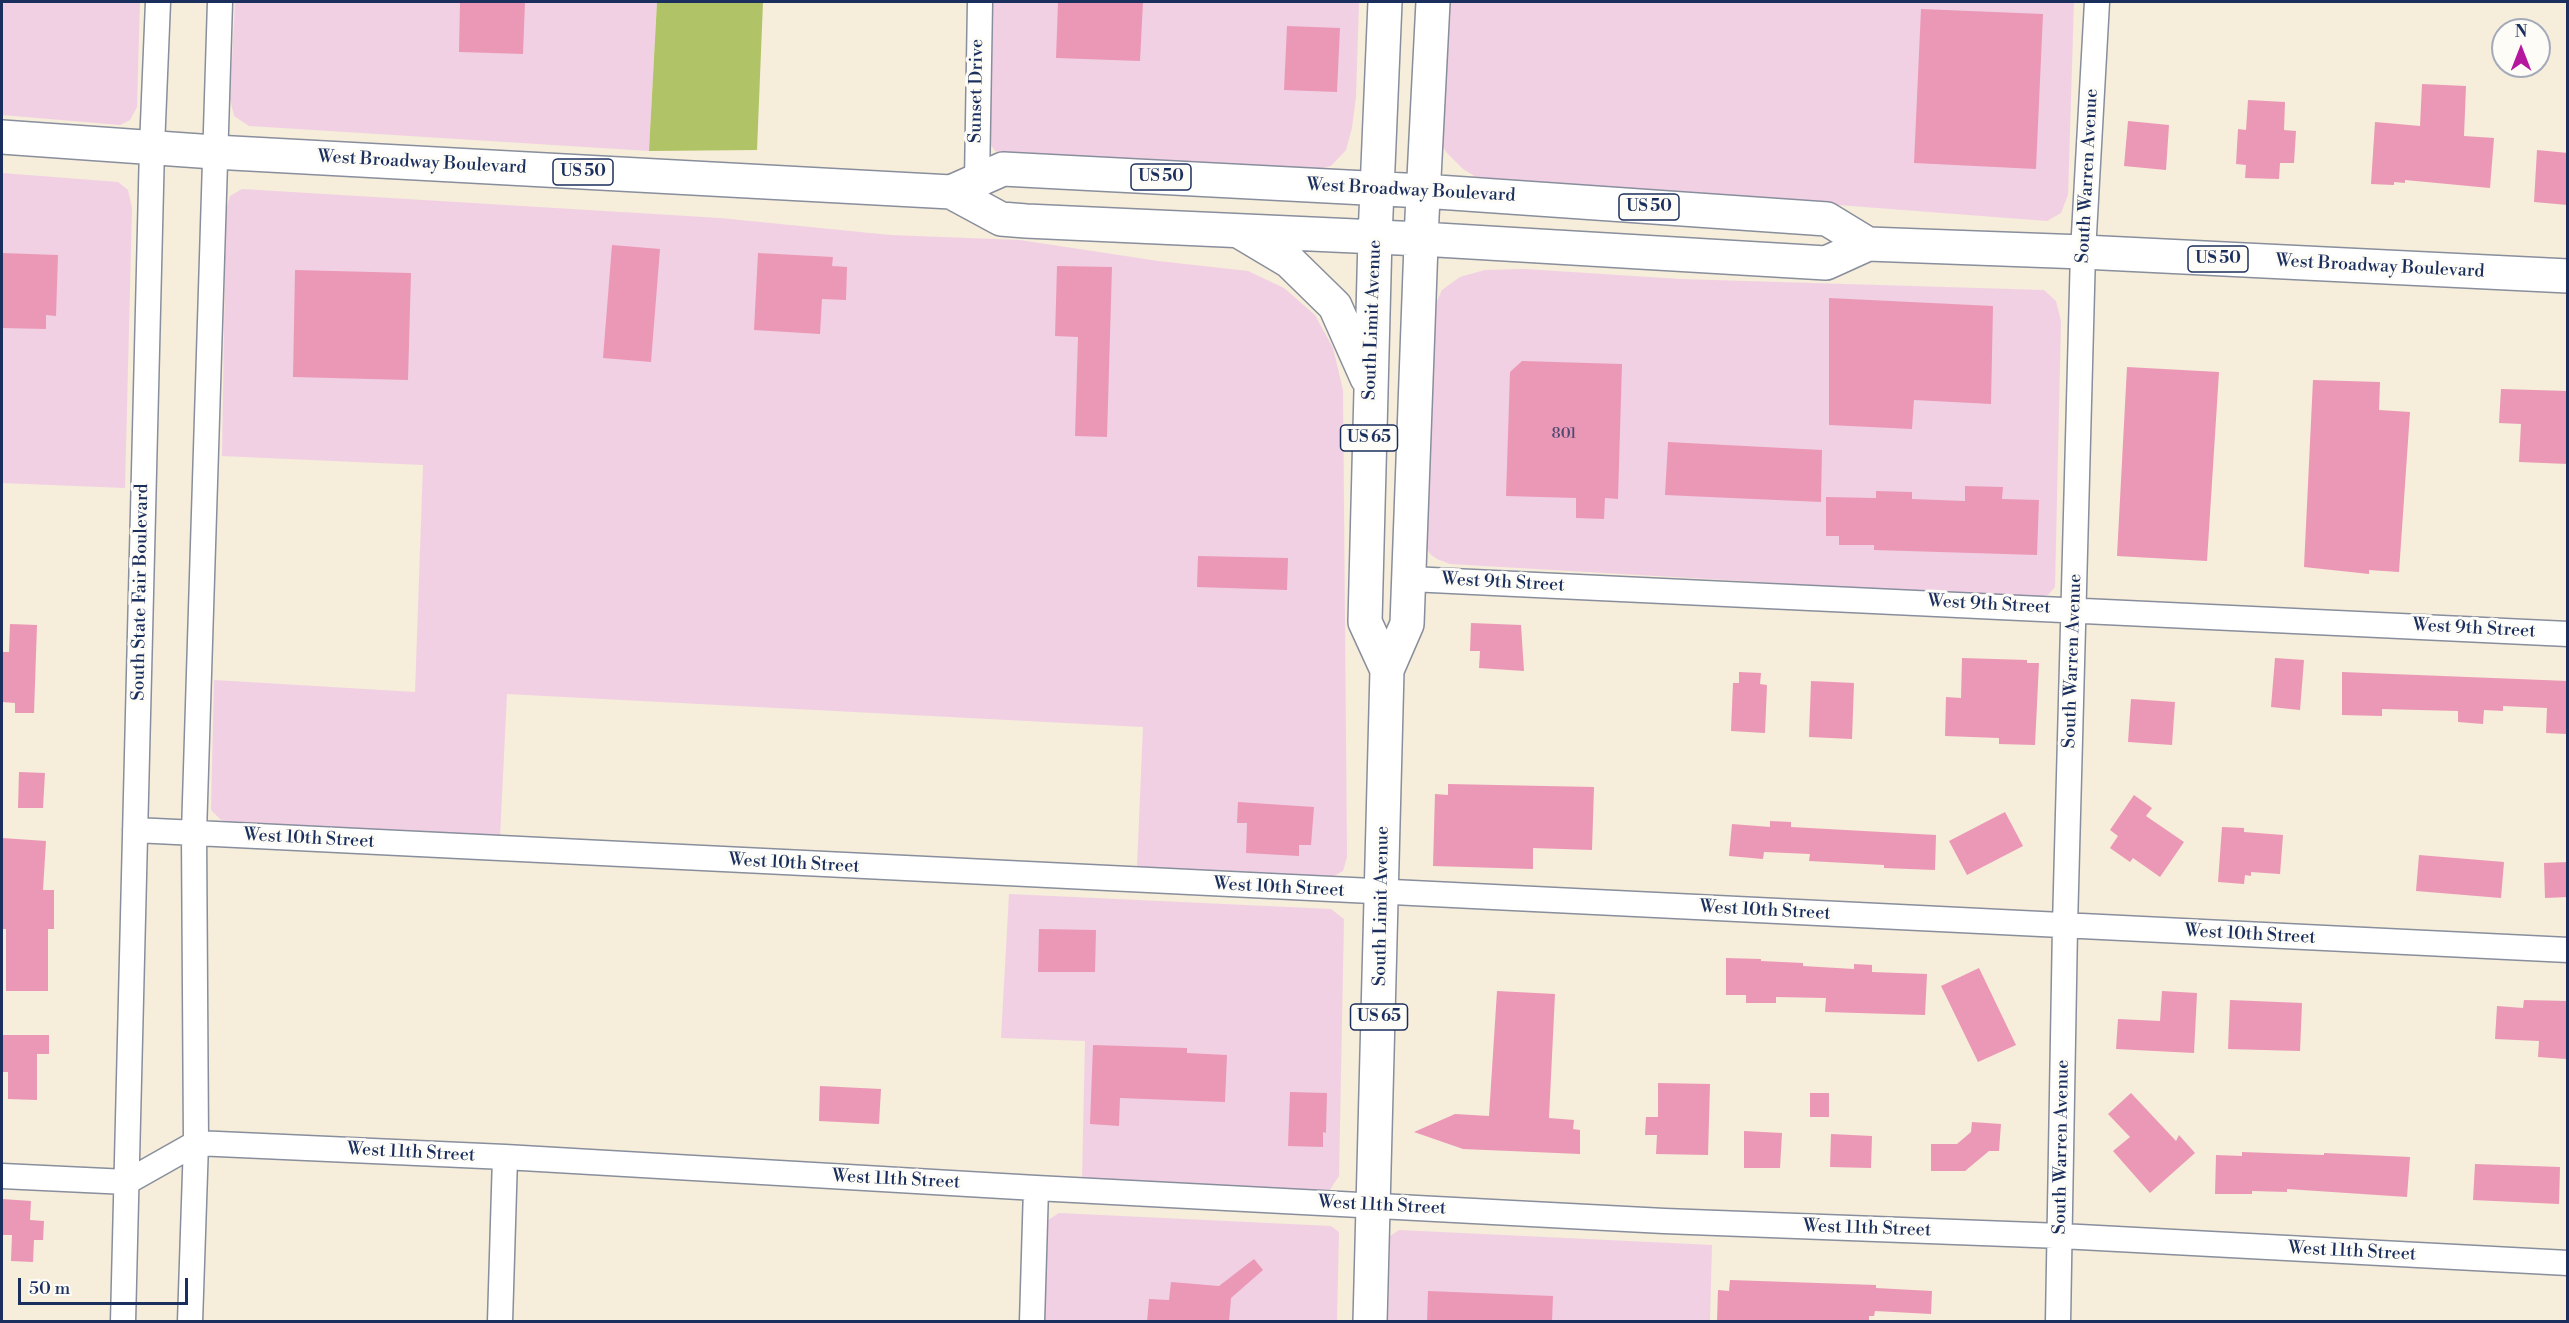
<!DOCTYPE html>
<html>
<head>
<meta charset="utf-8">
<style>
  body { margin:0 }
  #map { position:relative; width:2569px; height:1323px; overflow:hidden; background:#f6edda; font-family:"Libre Bodoni",serif }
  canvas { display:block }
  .frame { position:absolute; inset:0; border:3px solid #1b2f5e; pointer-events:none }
  .north { position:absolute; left:2491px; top:18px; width:60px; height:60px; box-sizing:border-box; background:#fdfcf7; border:2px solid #a3aaba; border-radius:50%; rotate:0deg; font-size:16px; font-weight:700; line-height:24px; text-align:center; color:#1b2f5e }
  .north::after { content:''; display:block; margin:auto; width:21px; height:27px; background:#b5179e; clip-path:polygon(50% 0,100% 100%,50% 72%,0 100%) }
  .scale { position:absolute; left:18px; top:1278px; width:170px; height:27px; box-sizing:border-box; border:3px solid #1b2f5e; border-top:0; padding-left:8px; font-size:18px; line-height:21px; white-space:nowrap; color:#1b2f5e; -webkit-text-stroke:4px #fdfcf7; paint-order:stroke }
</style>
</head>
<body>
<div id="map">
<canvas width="2569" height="1323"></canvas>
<div class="frame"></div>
<div class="north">N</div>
<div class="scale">50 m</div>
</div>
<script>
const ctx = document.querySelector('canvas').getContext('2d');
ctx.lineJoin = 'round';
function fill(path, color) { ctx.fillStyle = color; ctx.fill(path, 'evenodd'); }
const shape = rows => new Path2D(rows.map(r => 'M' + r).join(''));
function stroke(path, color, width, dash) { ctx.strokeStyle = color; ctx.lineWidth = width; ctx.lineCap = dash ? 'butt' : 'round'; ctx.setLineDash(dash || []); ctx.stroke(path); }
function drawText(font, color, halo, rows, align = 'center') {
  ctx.font = font + ' "Libre Bodoni",serif'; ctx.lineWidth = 6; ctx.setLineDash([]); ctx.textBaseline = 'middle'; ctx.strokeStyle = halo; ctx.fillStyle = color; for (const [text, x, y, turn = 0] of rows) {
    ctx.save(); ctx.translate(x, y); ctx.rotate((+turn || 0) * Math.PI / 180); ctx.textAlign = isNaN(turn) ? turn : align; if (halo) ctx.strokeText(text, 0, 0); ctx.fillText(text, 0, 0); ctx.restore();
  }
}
const built = shape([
  [2,2,140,2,137,107,130,120,120,125,2,115],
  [235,2,657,2,649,151,249,126,234,116,230,99],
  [988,2,1359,2,1356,97,1352,128,1346,150,1331,166,1306,172,1015,159,995,151,985,136],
  [1438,2,2074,2,2068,195,2061,213,2047,221,1825,204,1491,186,1463,169,1446,152,1438,136],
  [2,173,118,182,128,190,132,208,125,488,2,483],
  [242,189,720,218,890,235,1020,240,1158,261,1248,271,1284,288,1315,315,1333,348,1343,390,1347,857,1343,871,1332,877,1137,867,1143,727,507,694,500,837,238,827,220,819,211,810,214,680,415,692,423,465,222,456,226,210,230,196],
  [1525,269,1680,279,2044,290,2056,301,2061,321,2055,587,2048,595,2035,598,1450,564,1437,559,1430,554,1423,541,1432,312,1442,290,1460,277,1485,270],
  [1009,894,1331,909,1344,919,1339,1176,1329,1191,1082,1179,1085,1041,1001,1038],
  [1059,1213,1331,1226,1339,1232,1337,1321,1044,1322,1048,1220],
  [1399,1230,1712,1245,1710,1321,1388,1322,1390,1236]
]);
const green = shape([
  [657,2,763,2,757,150,649,151]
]);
const building = shape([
  [460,2,525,2,523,54,459,52],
  [1058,2,1143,2,1140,61,1056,58],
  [1921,9,2043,14,2036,169,1914,163],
  [1287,26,1340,28,1337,92,1284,90],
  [2422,84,2466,86,2464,136,2494,138,2490,188,2405,180,2405,183,2394,182,2394,185,2371,184,2375,122,2420,126],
  [2248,100,2285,102,2284,130,2296,131,2294,163,2280,163,2279,179,2245,178,2246,165,2236,164,2238,129,2246,130],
  [2128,121,2169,125,2166,170,2124,166],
  [2537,150,2568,153,2568,205,2534,202],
  [612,245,660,249,651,362,603,358],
  [2,253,58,255,56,316,46,315,46,329,2,328],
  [758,253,833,257,832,266,847,267,846,300,822,299,820,334,754,330],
  [1057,266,1112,267,1107,437,1075,436,1078,337,1055,336],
  [295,270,411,273,408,380,293,377],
  [1829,298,1993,306,1991,404,1914,400,1912,429,1829,425],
  [1522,361,1622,364,1618,499,1605,498,1604,519,1576,518,1576,498,1506,496,1510,372],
  [2127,367,2219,372,2207,561,2117,556],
  [2313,380,2380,382,2379,410,2410,412,2399,572,2369,570,2369,574,2304,567],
  [2501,389,2568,391,2568,464,2519,462,2521,424,2499,423],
  [1668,442,1822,450,1821,502,1665,495],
  [1965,486,2003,487,2002,499,2039,500,2037,555,1874,550,1874,545,1839,545,1839,536,1826,536,1826,497,1876,498,1876,491,1912,492,1912,499,1965,501],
  [1198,556,1288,558,1287,590,1197,587],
  [1471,623,1521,625,1524,671,1479,668,1480,651,1470,651],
  [10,624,37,625,34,713,15,713,15,703,2,702,2,652,9,652],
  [1962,658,2027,660,2027,663,2039,663,2035,745,1999,744,1999,738,1945,736,1946,697,1961,698],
  [2275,658,2304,660,2300,710,2271,707],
  [1739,672,1761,673,1760,684,1767,685,1765,733,1731,731,1733,683,1739,683],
  [2342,672,2568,681,2567,734,2546,733,2547,708,2503,706,2503,711,2484,710,2483,724,2458,722,2458,711,2382,709,2382,716,2342,715],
  [1811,681,1854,683,1852,739,1809,737],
  [2131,699,2175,702,2172,745,2128,742],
  [19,772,45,773,43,808,18,808],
  [1448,784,1594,787,1592,850,1533,848,1533,869,1433,866,1435,794,1448,795],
  [2134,795,2152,808,2146,816,2184,842,2160,877,2133,858,2130,862,2110,848,2118,836,2110,830],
  [1238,802,1314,807,1311,845,1299,845,1299,856,1246,853,1247,823,1237,823],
  [2005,812,2023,846,1967,875,1949,841],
  [1770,821,1791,822,1791,827,1936,835,1935,870,1884,868,1884,865,1809,861,1810,854,1764,852,1763,859,1729,856,1732,824,1770,827],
  [2222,827,2244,828,2244,832,2283,835,2280,874,2251,872,2251,876,2245,875,2244,884,2218,882],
  [2,838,46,841,43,890,54,890,54,929,48,929,48,991,6,991,6,929,2,929],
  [2419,855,2504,862,2501,898,2416,891],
  [2568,862,2568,897,2545,898,2544,863],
  [1039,929,1096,930,1095,972,1038,972],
  [1726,958,1761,959,1761,961,1803,963,1803,966,1854,969,1854,964,1872,965,1872,972,1927,974,1925,1015,1825,1012,1826,998,1776,997,1776,1003,1746,1003,1746,995,1726,995],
  [1979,968,2016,1045,1978,1062,1941,986],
  [1497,991,1555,994,1549,1118,1574,1120,1573,1129,1580,1130,1580,1154,1463,1149,1414,1132,1455,1114,1489,1116],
  [2162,991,2197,993,2194,1053,2116,1049,2118,1019,2160,1021],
  [2230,1000,2302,1003,2300,1051,2228,1049],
  [2524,1000,2568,1001,2566,1059,2538,1057,2539,1041,2495,1039,2497,1006,2523,1008],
  [2,1035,49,1035,49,1054,37,1054,37,1100,8,1099,8,1072,2,1072],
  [1093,1045,1187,1048,1187,1053,1227,1055,1225,1102,1120,1098,1119,1126,1090,1124],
  [1658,1083,1710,1084,1708,1155,1656,1154,1657,1135,1645,1135,1646,1117,1658,1117],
  [820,1086,881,1089,879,1124,819,1121],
  [1290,1092,1327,1093,1326,1133,1323,1132,1323,1147,1288,1146],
  [1810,1093,1829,1093,1829,1117,1810,1117],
  [2131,1093,2176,1141,2179,1135,2195,1153,2150,1193,2113,1151,2130,1137,2108,1114],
  [1972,1122,2001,1124,1999,1151,1989,1151,1965,1171,1931,1171,1931,1144,1957,1144,1971,1132],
  [1744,1131,1782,1133,1780,1168,1744,1168],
  [1831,1134,1872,1136,1871,1168,1830,1167],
  [2242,1152,2324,1155,2324,1153,2410,1157,2407,1197,2287,1189,2287,1192,2252,1191,2252,1194,2215,1194,2216,1155,2242,1156],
  [2475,1164,2560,1167,2559,1204,2473,1200],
  [2,1199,31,1201,30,1220,44,1221,43,1240,34,1240,33,1262,11,1261,12,1235,2,1235],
  [1254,1259,1263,1270,1231,1298,1229,1322,1147,1322,1149,1299,1169,1300,1171,1282,1219,1286],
  [1730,1280,1876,1285,1876,1288,1932,1291,1931,1314,1875,1311,1874,1316,1869,1316,1869,1322,1717,1322,1718,1290,1729,1291],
  [1428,1291,1553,1296,1552,1322,1427,1322]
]);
const minor = shape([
  [977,181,980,2],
  [1410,579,2568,634],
  [135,830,2568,950],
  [2,1176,127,1182,196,1143,505,1157,1036,1188,1664,1221,2061,1236,2568,1263],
  [123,1322,152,147,158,2],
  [190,1322,196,1143,194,833,220,2],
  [500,1322,505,1157],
  [1032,1322,1036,1188],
  [2058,1322,2065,926,2083,252,2097,2]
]);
const highway = shape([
  [1385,2,1375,237,1365,622,1387,670],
  [2,137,214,152,951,192,1001,219,1026,221,1421,239,1826,263,1868,244,2083,252,2568,276],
  [951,192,1003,169,1423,191,1827,219,1868,244],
  [1242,233,1289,261,1335,306,1367,378],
  [1370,1322,1387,670,1407,624,1422,217,1433,2]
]);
const numberNames = [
  ["801",1564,434]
];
const shields = [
  [583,172,60],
  [1161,177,60],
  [1649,207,60],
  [2218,259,60],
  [1369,438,57],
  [1379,1017,57]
];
const shieldNames = [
  ["US 50",583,172],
  ["US 50",1161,177],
  ["US 50",1649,207],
  ["US 50",2218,259],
  ["US 65",1369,438],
  ["US 65",1379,1017]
];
const streetNames = [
  ["Sunset Drive",977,91,-89],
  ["West Broadway Boulevard",422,163,3],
  ["South Warren Avenue",2088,176,-87],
  ["West Broadway Boulevard",1411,191,3],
  ["West Broadway Boulevard",2380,267,3],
  ["South Limit Avenue",1373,320,-88],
  ["West 9th Street",1503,583,3],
  ["South State Fair Boulevard",141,592,-89],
  ["West 9th Street",1989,605,3],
  ["West 9th Street",2474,629,3],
  ["South Warren Avenue",2073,661,-88],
  ["West 10th Street",309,839,3],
  ["West 10th Street",794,864,3],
  ["West 10th Street",1279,888,3],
  ["South Limit Avenue",1382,906,-89],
  ["West 10th Street",1765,911,3],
  ["West 10th Street",2250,935,3],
  ["South Warren Avenue",2062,1147,-89],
  ["West 11th Street",411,1153,3],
  ["West 11th Street",896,1180,3],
  ["West 11th Street",1382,1206,3],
  ["West 11th Street",1867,1229,2],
  ["West 11th Street",2352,1252,3]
];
fill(built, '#f1d0e4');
fill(green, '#b0c366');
fill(building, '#eb98b6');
stroke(minor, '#888e9c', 27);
stroke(highway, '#888e9c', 36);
stroke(minor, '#fff', 24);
stroke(highway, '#fff', 33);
drawText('15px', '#4f4974', null, numberNames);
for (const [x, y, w] of shields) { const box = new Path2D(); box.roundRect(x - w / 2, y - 13, w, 26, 4.5); ctx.fillStyle = '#fdfcf7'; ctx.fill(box); stroke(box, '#1b2f5e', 1.5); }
drawText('bold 16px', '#1b2f5e', null, shieldNames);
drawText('18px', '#1b2f5e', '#fdfcf7', streetNames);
</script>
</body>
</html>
